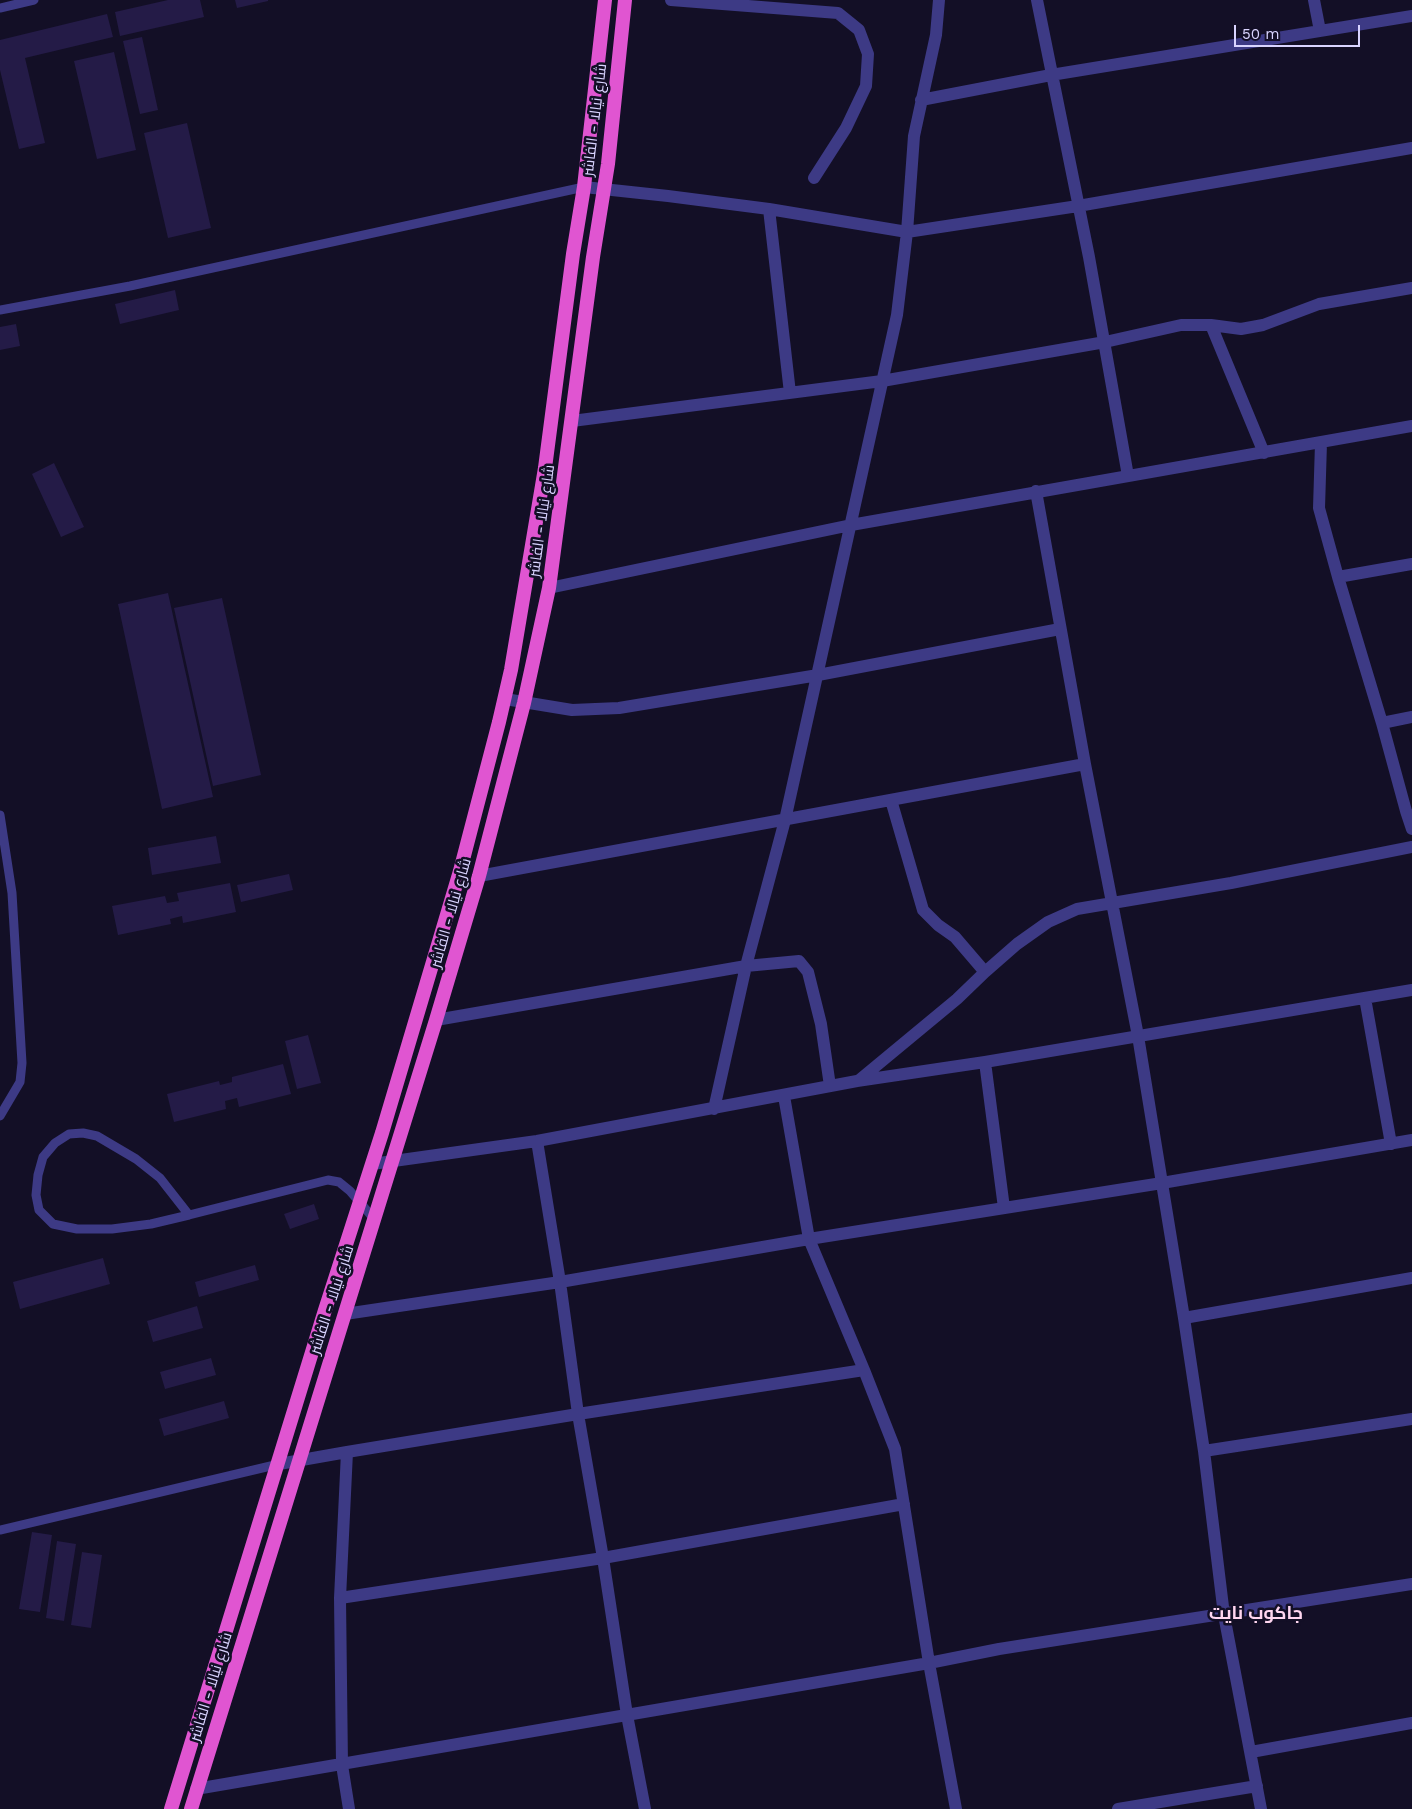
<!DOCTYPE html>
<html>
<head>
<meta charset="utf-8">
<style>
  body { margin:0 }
  #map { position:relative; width:1412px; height:1809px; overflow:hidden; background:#130f26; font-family:"Work Sans",sans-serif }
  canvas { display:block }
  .scale { position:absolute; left:1234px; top:25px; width:126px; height:22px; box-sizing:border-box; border:2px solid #d9d4ff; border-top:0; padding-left:6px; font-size:15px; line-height:18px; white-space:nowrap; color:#d9d4ff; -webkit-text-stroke:4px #130f26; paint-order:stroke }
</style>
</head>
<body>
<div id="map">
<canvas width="1412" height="1809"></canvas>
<div class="scale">50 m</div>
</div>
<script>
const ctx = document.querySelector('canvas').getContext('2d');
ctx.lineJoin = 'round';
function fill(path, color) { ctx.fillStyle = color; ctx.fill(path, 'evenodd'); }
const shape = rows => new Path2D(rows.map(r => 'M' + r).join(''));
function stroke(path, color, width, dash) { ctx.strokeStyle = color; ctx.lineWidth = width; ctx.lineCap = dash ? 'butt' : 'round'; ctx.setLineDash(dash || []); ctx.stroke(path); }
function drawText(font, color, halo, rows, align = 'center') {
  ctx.font = font + ' "Work Sans",Cairo,sans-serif'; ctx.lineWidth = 5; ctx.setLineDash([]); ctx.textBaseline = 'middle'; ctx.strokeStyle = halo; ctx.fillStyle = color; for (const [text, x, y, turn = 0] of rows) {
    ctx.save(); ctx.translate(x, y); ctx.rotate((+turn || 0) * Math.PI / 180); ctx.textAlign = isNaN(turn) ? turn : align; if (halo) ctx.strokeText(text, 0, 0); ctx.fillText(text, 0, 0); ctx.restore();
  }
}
const building = shape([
  [168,0,200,0,204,17,120,36,115,12],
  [235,0,268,0,268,1,237,8],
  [107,14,113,37,25,58,45,143,19,149,0,70,0,40],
  [142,37,158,110,140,114,123,41],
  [114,52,136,150,97,159,74,61],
  [187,123,211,228,168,238,144,133],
  [175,290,179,310,120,324,115,304],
  [16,324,20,346,0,350,0,327],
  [54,463,84,527,61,537,32,474],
  [168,593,213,797,162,809,118,604],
  [222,598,261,775,213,786,174,608],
  [216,836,221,863,152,875,148,848],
  [289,874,293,890,241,902,237,885],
  [230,883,236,912,183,923,182,916,170,919,171,924,118,935,112,906,165,896,167,903,179,901,177,893],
  [308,1035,321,1083,297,1089,285,1041],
  [283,1064,291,1094,239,1107,237,1098,225,1101,226,1109,174,1122,167,1094,219,1081,220,1085,232,1082,232,1077],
  [314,1204,319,1219,290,1229,284,1214],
  [103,1258,110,1284,20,1309,13,1282],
  [255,1265,259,1280,199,1297,195,1282],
  [197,1306,203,1328,153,1342,147,1321],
  [211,1358,216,1375,165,1389,160,1372],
  [224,1401,229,1418,164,1436,159,1419],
  [32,1532,52,1535,40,1612,19,1609],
  [57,1541,76,1544,64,1621,46,1618],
  [82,1552,102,1555,91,1628,71,1625]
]);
const service = shape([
  [0,8,34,0],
  [0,310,130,286,584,187],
  [0,815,12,893,22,1063,20,1082,0,1116],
  [83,1133,97,1136,136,1159,160,1178,189,1215,151,1224,112,1229,77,1229,53,1224,39,1210,36,1195,38,1175,43,1157,55,1143,69,1134,83,1133],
  [189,1215,328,1180,339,1182,350,1191,375,1220],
  [0,1530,279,1464]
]);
const minor = shape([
  [671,0,838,13,859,30,868,54,866,86,846,128,814,178],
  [1037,0,1089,257,1128,476],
  [1314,0,1320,31],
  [921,100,1051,75,1412,16],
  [584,187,668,196,769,209,907,232,1078,206,1412,148],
  [769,209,790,393],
  [1211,325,1264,453],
  [572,421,882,381,1105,342,1181,325,1211,325,1241,329,1263,325,1319,304,1412,288],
  [1321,443,1319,508,1338,577,1382,723,1406,811,1412,829],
  [1036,491,1085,764,1138,1036,1184,1318,1204,1451,1224,1615,1261,1809],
  [1338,577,1412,564],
  [549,588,851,525,1412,426],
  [505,699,572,710,619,708,818,675,1060,629],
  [1382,723,1412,717],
  [891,800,923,910,938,925,955,937,985,972],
  [479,876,1085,764],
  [1365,998,1391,1144],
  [436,1020,746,966,799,961,808,972,821,1024,830,1086],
  [985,1062,1004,1208],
  [858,1081,957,999,985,972,1017,944,1048,922,1077,909,1231,883,1412,847],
  [784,1096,809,1239,864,1370,895,1449,929,1663,956,1809],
  [714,1109,746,966,785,820,897,315,907,232,914,136,936,35,939,0],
  [537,1141,560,1282,578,1414,603,1558,627,1715,645,1809],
  [372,1164,537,1141,857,1081,985,1062,1412,990],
  [345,1314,560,1282,809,1239,1162,1183,1412,1140],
  [1184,1318,1412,1278],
  [1204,1451,1412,1419],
  [347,1452,578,1414,864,1370],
  [279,1464,347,1452,340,1598,342,1765,349,1809],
  [340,1598,603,1558,904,1504],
  [1251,1752,1412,1723],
  [196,1789,929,1663,999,1649,1412,1584],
  [1118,1809,1257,1786]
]);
const trunk = shape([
  [171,1809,325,1310,382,1133,460,871,499,722,511,670,545,468,573,254,584,187,605,0],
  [191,1809,436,1020,479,876,524,703,549,588,593,257,608,164,625,0]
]);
const streetNames = [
  ["شارع نيالا - الفاشر",595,120,-83],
  ["شارع نيالا - الفاشر",542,521,-82],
  ["شارع نيالا - الفاشر",451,913,-74],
  ["شارع نيالا - الفاشر",332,1300,-72],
  ["شارع نيالا - الفاشر",211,1687,-73]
];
const quarterNames = [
  ["جاكوب نايت",1256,1614]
];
fill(building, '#241b47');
stroke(service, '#3d3a85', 9);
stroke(minor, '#3d3a85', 12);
stroke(trunk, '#e055d1', 14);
drawText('15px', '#d9d4ff', '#130f26', streetNames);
drawText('bold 18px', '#ffd6f0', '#130f26', quarterNames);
</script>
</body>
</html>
